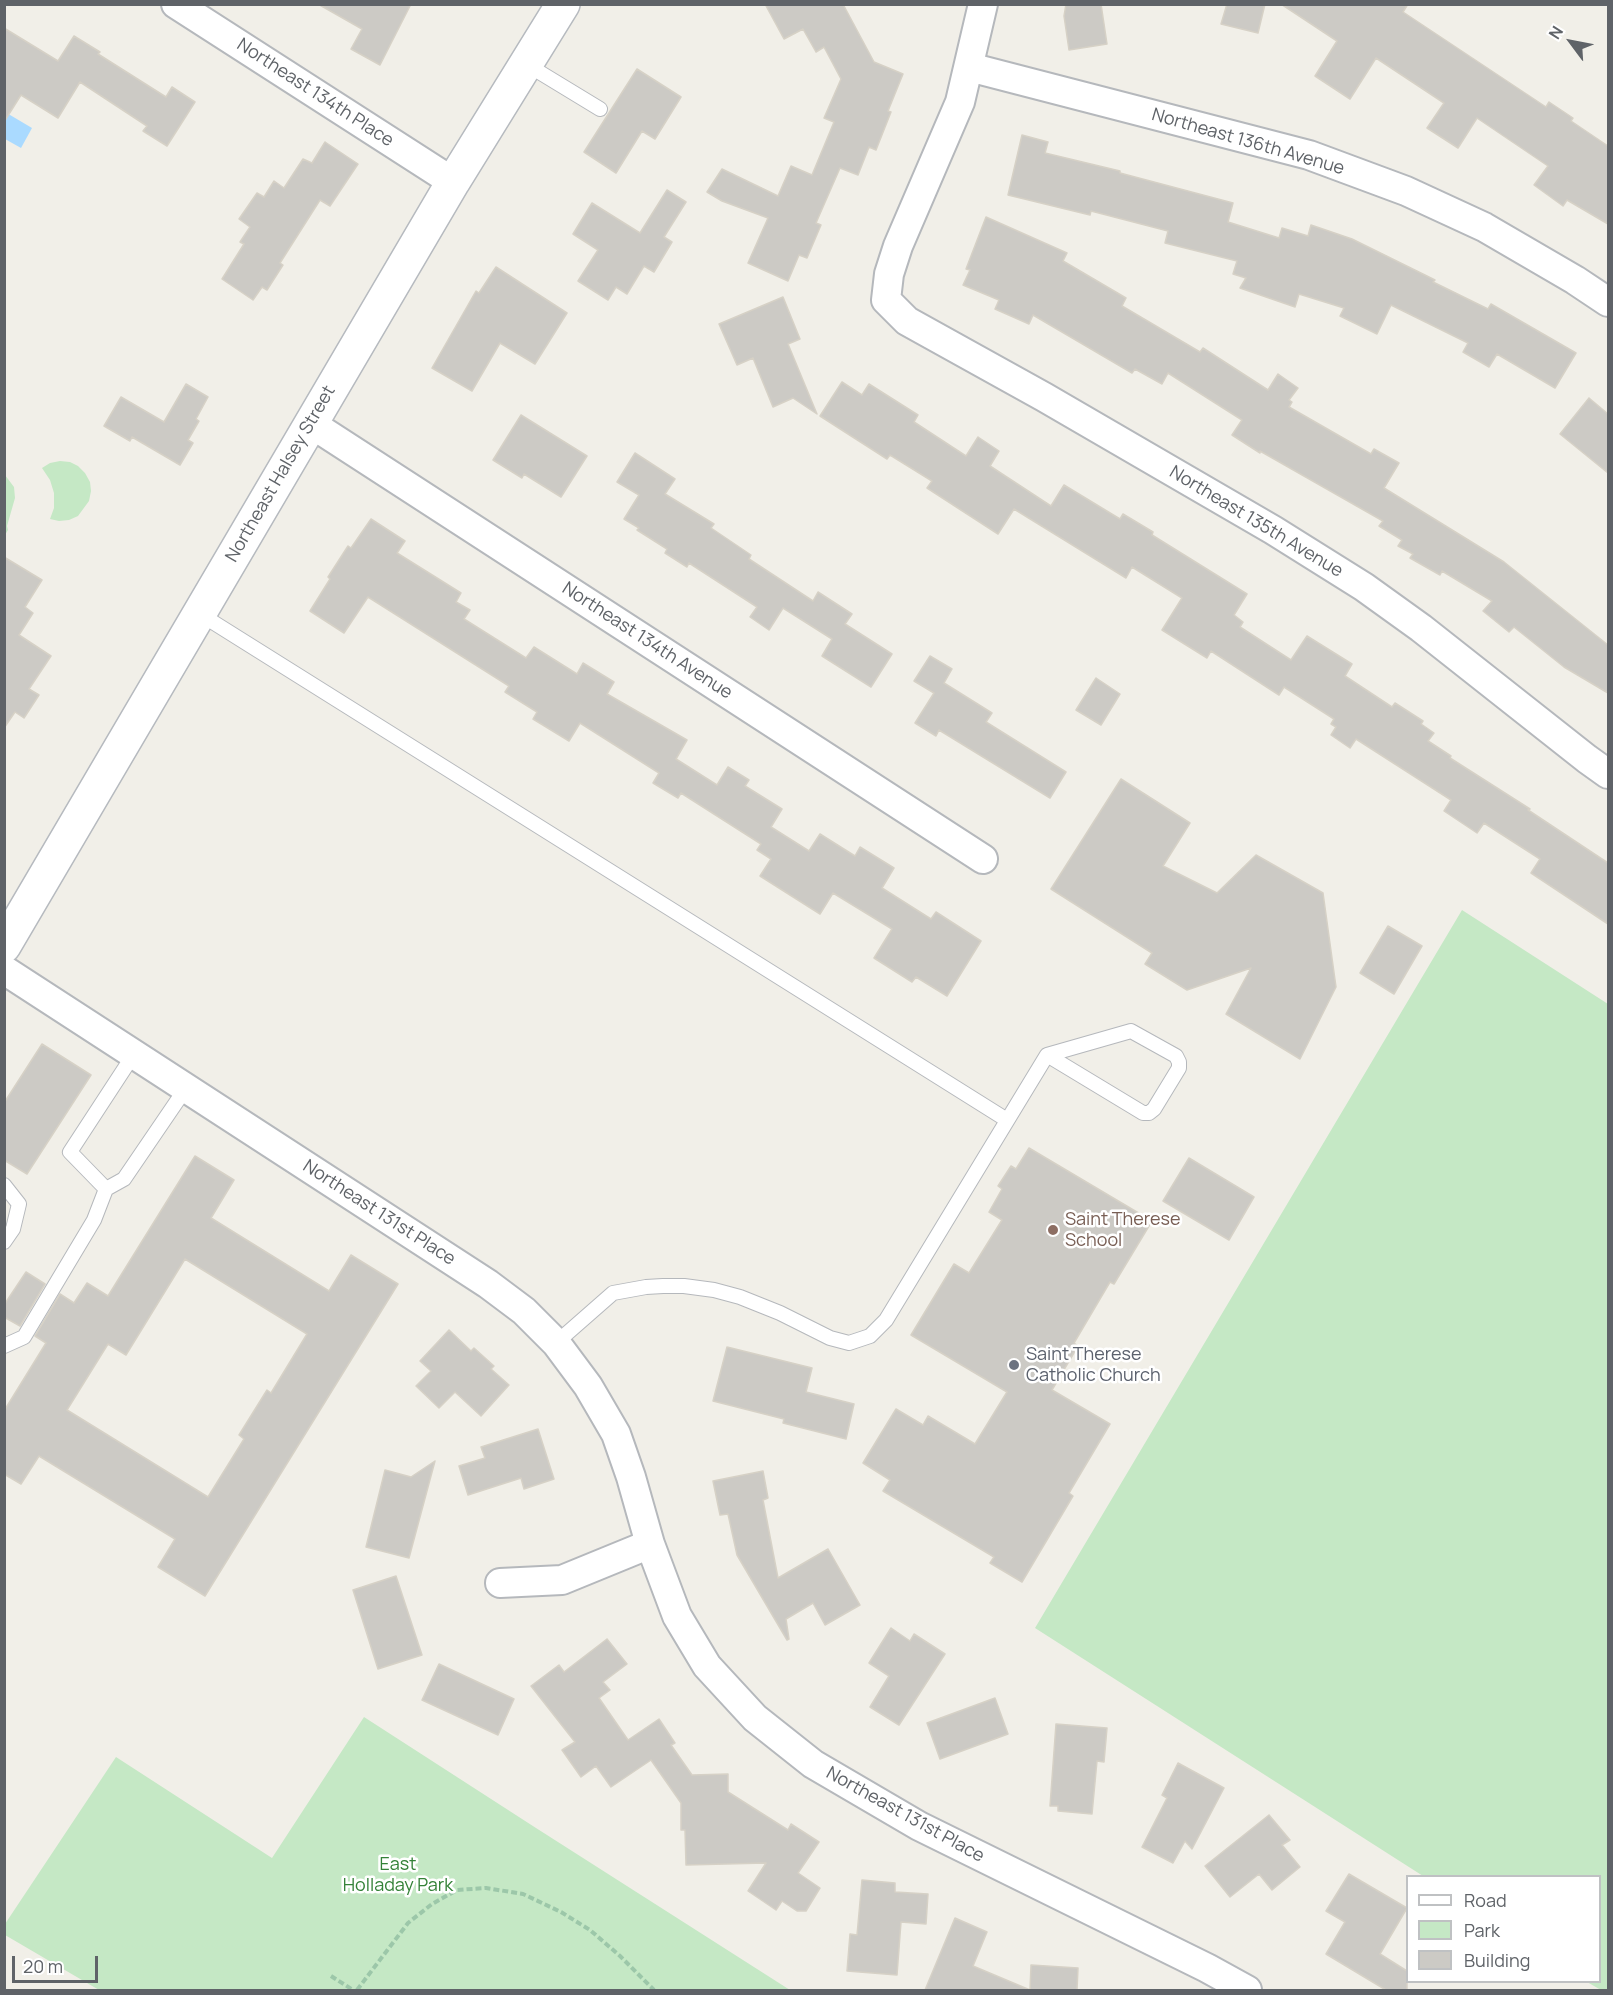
<!DOCTYPE html>
<html>
<head>
<meta charset="utf-8">
<style>
  body { margin:0 }
  #map { position:relative; width:1613px; height:1995px; overflow:hidden; background:#f1efe8; font-family:Manrope,sans-serif }
  canvas { display:block }
  .frame { position:absolute; inset:0; border:6px solid #5f6368; pointer-events:none }
  .legend { position:absolute; left:1406px; top:1875px; width:195px; height:108px; box-sizing:border-box; background:#fff; border:2px solid #bfc1c3; margin:0; padding:8px 10px; list-style:none; font-size:18px; color:#5f6368 }
  .legend li { display:flex; align-items:center; gap:12px; height:30px }
  .legend b { width:30px; border:2px solid #bfc1c3 }
  .north { position:absolute; left:1541px; top:12px; width:60px; height:60px; -webkit-text-stroke:4px #fff; paint-order:stroke; rotate:302deg; font-size:16px; font-weight:700; line-height:24px; text-align:center; color:#5f6368 }
  .north::after { content:''; display:block; margin:auto; width:21px; height:27px; background:#5f6368; clip-path:polygon(50% 0,100% 100%,50% 72%,0 100%) }
  .scale { position:absolute; left:12px; top:1956px; width:86px; height:27px; box-sizing:border-box; border:3px solid #5f6368; border-top:0; padding-left:8px; font-size:18px; line-height:21px; white-space:nowrap; color:#5f6368; -webkit-text-stroke:4px #fff; paint-order:stroke }
</style>
</head>
<body>
<div id="map">
<canvas width="1613" height="1995"></canvas>
<div class="frame"></div>
<ul class="legend">
<li><b style="height:8px;background:#fff"></b>Road</li>
<li><b style="height:16px;background:#c5e8c5"></b>Park</li>
<li><b style="height:16px;background:#cccac5"></b>Building</li>
</ul>
<div class="north">N</div>
<div class="scale">20 m</div>
</div>
<script>
const ctx = document.querySelector('canvas').getContext('2d');
ctx.lineJoin = 'round';
function fill(path, color) { ctx.fillStyle = color; ctx.fill(path, 'evenodd'); }
const shape = rows => new Path2D(rows.map(r => 'M' + r).join(''));
function stroke(path, color, width, dash) { ctx.strokeStyle = color; ctx.lineWidth = width; ctx.lineCap = dash ? 'butt' : 'round'; ctx.setLineDash(dash || []); ctx.stroke(path); }
function drawText(font, color, halo, rows, align = 'center') {
  ctx.font = font + ' Manrope,sans-serif'; ctx.lineWidth = 5; ctx.setLineDash([]); ctx.textBaseline = 'middle'; ctx.strokeStyle = halo; ctx.fillStyle = color; for (const [text, x, y, turn = 0] of rows) {
    ctx.save(); ctx.translate(x, y); ctx.rotate((+turn || 0) * Math.PI / 180); ctx.textAlign = isNaN(turn) ? turn : align; if (halo) ctx.strokeText(text, 0, 0); ctx.fillText(text, 0, 0); ctx.restore();
  }
}
const green = shape([
  [60,461,70,462,78,466,85,473,90,482,91,491,89,501,78,516,69,520,59,521,50,519,54,508,54,493,50,480,42,468,50,463],
  [5,475,14,487,15,498,7,526,8,530,5,535],
  [1462,910,1608,1004,1608,1990,1601,1990,1587,1982,1600,1982,1600,1876,1423,1876,1035,1628],
  [364,1717,536,1828,790,1990,99,1990,5,1935,5,1924,116,1757,272,1858]
]);
const water = shape([
  [5,112,32,128,21,148,5,139]
]);
const building = shape([
  [318,4,411,4,380,65,351,49,362,29,318,4],
  [765,4,846,4,844,6,874,62,903,74,888,111,891,112,876,150,869,147,858,175,840,168,816,223,821,225,807,258,799,255,788,281,748,263,768,218,722,201,707,192,722,169,778,196,791,166,812,175,834,122,824,118,841,79,824,47,816,52,803,29,784,39,765,4],
  [1066,4,1101,4,1107,44,1069,50,1064,16,1066,4],
  [1227,4,1265,4,1258,33,1221,24,1227,4],
  [1281,4,1408,4,1403,12,1546,107,1549,102,1573,118,1571,121,1608,146,1608,224,1567,200,1563,206,1534,185,1548,166,1477,118,1458,148,1427,128,1444,103,1376,58,1350,99,1315,76,1337,41,1281,4],
  [4,28,58,61,74,36,100,52,98,54,166,97,172,87,195,102,167,146,143,131,147,126,80,82,58,118,21,95,4,122,4,28],
  [637,69,681,97,655,139,642,131,616,173,584,152,637,69],
  [1022,135,1048,142,1045,153,1120,171,1120,173,1233,203,1228,222,1279,238,1282,228,1308,236,1311,225,1352,239,1435,280,1433,282,1488,309,1491,304,1576,353,1555,388,1497,354,1489,367,1463,352,1468,343,1391,305,1377,334,1340,316,1344,308,1299,294,1295,307,1240,288,1246,278,1233,274,1237,261,1165,243,1168,231,1091,211,1090,215,1008,195,1022,135],
  [325,142,358,164,330,206,320,200,280,263,283,265,267,290,262,287,253,300,222,279,244,244,240,242,250,227,239,219,257,193,264,197,274,181,284,188,303,159,312,163,325,142],
  [667,190,686,202,664,237,672,242,654,272,644,266,627,294,616,287,608,300,578,281,598,250,573,234,592,203,640,233,667,190],
  [986,217,1067,253,1063,261,1126,298,1122,306,1200,352,1203,348,1268,390,1278,374,1298,388,1289,400,1292,402,1289,407,1371,454,1374,449,1399,463,1384,488,1504,562,1608,645,1608,693,1564,667,1514,627,1509,632,1483,611,1492,601,1442,571,1440,575,1410,558,1413,554,1398,546,1402,540,1379,526,1383,521,1260,451,1260,453,1232,435,1242,420,1168,373,1162,384,1135,369,1132,373,1033,315,1029,324,995,309,999,300,963,285,970,270,966,269,986,217],
  [496,267,567,313,535,364,500,343,472,391,432,368,476,291,479,293,496,267],
  [783,297,800,339,788,344,817,414,793,398,773,407,753,358,737,365,719,324,783,297],
  [842,382,862,395,869,384,918,415,914,422,966,456,978,437,999,451,990,466,1051,506,1064,485,1120,519,1123,514,1153,532,1152,535,1247,594,1234,615,1243,622,1240,627,1291,660,1307,636,1352,664,1345,676,1392,707,1395,703,1423,721,1421,724,1434,733,1428,741,1451,756,1450,758,1530,809,1528,810,1608,863,1608,924,1531,873,1540,859,1484,823,1477,833,1444,811,1451,800,1356,739,1350,748,1331,735,1336,727,1331,724,1334,719,1284,687,1279,695,1211,651,1207,658,1162,630,1182,598,1132,567,1126,578,1014,509,998,534,927,488,932,481,890,455,887,459,820,416,842,382],
  [186,384,208,397,196,419,199,421,188,440,193,443,180,465,132,437,130,441,104,426,121,397,164,422,186,384],
  [1589,398,1608,414,1608,473,1560,434,1589,398],
  [521,415,587,456,561,497,524,474,522,478,493,460,521,415],
  [635,453,675,479,665,494,714,524,711,528,751,555,749,559,813,601,818,592,852,614,845,624,892,654,871,687,822,656,832,639,783,608,769,630,750,617,757,607,689,563,687,567,665,553,667,549,637,530,639,528,624,519,639,495,617,482,635,453],
  [371,519,405,541,397,553,461,593,456,602,470,610,464,619,526,658,534,647,577,674,583,663,614,682,607,694,687,740,676,759,717,785,728,767,749,780,745,786,782,809,771,827,809,851,820,834,855,856,860,847,894,868,882,888,931,919,936,912,981,941,947,996,916,977,912,982,874,958,892,929,833,893,820,914,760,876,771,859,757,850,761,844,681,793,678,798,653,783,659,773,580,723,569,741,533,719,537,712,505,692,509,686,368,597,344,633,310,611,330,579,328,577,348,546,351,548,371,519],
  [4,557,42,580,25,607,33,613,19,635,51,656,29,689,39,695,24,718,15,712,4,728,4,557],
  [930,656,952,669,944,683,992,713,986,722,1066,772,1050,798,939,730,936,736,915,723,934,693,914,681,930,656],
  [1096,678,1120,694,1101,725,1076,710,1096,678],
  [1121,779,1190,823,1163,866,1217,893,1256,855,1323,893,1336,987,1300,1059,1226,1014,1251,968,1187,990,1145,964,1152,953,1051,889,1121,779],
  [1388,926,1422,946,1394,994,1360,973,1388,926],
  [42,1044,91,1075,27,1174,4,1160,4,1103,42,1044],
  [1029,1148,1152,1221,1114,1284,1110,1282,1074,1343,1078,1346,1052,1390,1110,1424,1069,1493,1073,1496,1022,1582,990,1563,994,1557,883,1491,890,1480,863,1463,896,1409,923,1425,928,1416,975,1444,1007,1392,911,1335,954,1264,969,1273,1002,1220,989,1212,1002,1189,998,1186,1011,1166,1016,1169,1029,1148],
  [195,1156,234,1180,211,1218,329,1291,351,1255,398,1284,205,1596,158,1567,175,1539,39,1456,21,1484,4,1474,4,1411,46,1343,35,1336,60,1294,74,1303,87,1283,108,1296,195,1156],
  [185,1259,307,1334,271,1393,267,1390,239,1435,244,1439,208,1497,67,1410,108,1344,126,1355,185,1259],
  [1189,1158,1254,1197,1229,1240,1163,1201,1189,1158],
  [26,1272,45,1284,20,1326,4,1317,4,1305,26,1272],
  [449,1330,471,1351,474,1348,494,1366,491,1369,509,1385,481,1416,455,1392,439,1408,416,1386,431,1371,420,1361,449,1330],
  [727,1347,812,1368,806,1392,854,1404,846,1439,783,1423,784,1419,713,1401,727,1347],
  [538,1429,554,1479,524,1489,521,1478,468,1495,459,1466,485,1458,481,1447,538,1429],
  [435,1461,409,1558,366,1547,385,1470,411,1477,435,1461],
  [763,1471,768,1498,763,1500,778,1578,828,1549,860,1605,825,1625,813,1603,786,1619,789,1639,787,1640,737,1555,728,1514,720,1515,713,1481,763,1471],
  [396,1576,422,1655,378,1669,353,1590,396,1576],
  [891,1628,910,1641,914,1634,945,1654,899,1725,870,1707,889,1676,869,1663,891,1628],
  [607,1639,627,1664,603,1682,610,1690,599,1698,628,1740,659,1719,675,1743,671,1745,692,1775,728,1774,728,1792,788,1830,791,1824,819,1842,798,1873,820,1888,806,1911,797,1911,782,1901,776,1910,748,1891,766,1863,686,1865,685,1830,681,1830,681,1803,651,1760,611,1787,596,1766,581,1777,562,1750,575,1742,531,1686,559,1665,564,1672,607,1639],
  [439,1664,514,1699,498,1735,422,1700,439,1664],
  [995,1698,1008,1734,940,1759,927,1723,995,1698],
  [1056,1724,1107,1728,1104,1762,1097,1761,1092,1814,1058,1811,1058,1806,1050,1806,1056,1724],
  [1178,1763,1224,1788,1192,1849,1185,1841,1173,1863,1142,1847,1167,1798,1162,1795,1178,1763],
  [1269,1815,1290,1840,1282,1845,1300,1867,1272,1890,1259,1874,1230,1897,1205,1866,1269,1815],
  [1349,1874,1407,1908,1380,1954,1407,1971,1407,1990,1386,1990,1326,1954,1345,1922,1326,1911,1349,1874],
  [862,1880,895,1883,895,1892,928,1894,926,1924,901,1922,897,1975,847,1971,850,1934,857,1935,862,1880],
  [955,1918,987,1932,973,1966,1030,1990,1031,1965,1078,1968,1077,1990,925,1990,955,1918]
]);
const path = shape([
  [331,1976,353,1990],
  [357,1990,408,1923,432,1904,457,1890,486,1888,523,1894,561,1912,590,1930,620,1956,654,1990]
]);
const service = shape([
  [526,64,600,109],
  [200,614,1007,1120],
  [134,1054,70,1152,106,1189,124,1179,186,1088],
  [4,1185,19,1204,13,1229,4,1242],
  [556,1343,613,1293,646,1287,663,1286,684,1286,714,1290,740,1297,780,1313,830,1338,849,1343,870,1336,886,1320,1047,1055,1131,1031,1176,1056,1179,1062,1179,1068,1154,1109,1149,1113,1143,1113,1047,1055],
  [4,1346,24,1337,94,1220,106,1189]
]);
const minor = shape([
  [176,4,453,182],
  [983,4,960,102,898,246,889,274,886,300,907,321,1044,397,1273,530,1364,587,1421,628,1587,759,1608,774],
  [969,67,1309,155,1406,191,1484,227,1575,280,1608,302],
  [310,423,983,859],
  [4,970,488,1284,524,1311,556,1343,588,1386,616,1434,631,1477,650,1544,677,1616,707,1666,755,1718,813,1764,919,1826,1207,1968,1247,1990],
  [500,1583,562,1580,650,1544]
]);
const secondary = shape([
  [4,946,453,182,563,4]
]);
const markers = [
  [1053,1230,6,"#8d6e63"],
  [1014,1365,6,"#6b7280"]
];
const streetNames = [
  ["Northeast 134th Place",315,93,33],
  ["Northeast 136th Avenue",1248,142,16],
  ["Northeast Halsey Street",281,474,-60],
  ["Northeast 135th Avenue",1256,522,31],
  ["Northeast 134th Avenue",647,641,33],
  ["Northeast 131st Place",379,1213,33],
  ["Northeast 131st Place",905,1815,29]
];
const educationNames = [
  ["Saint Therese",1065,1220],
  ["School",1065,1241]
];
const worshipNames = [
  ["Saint Therese",1026,1355],
  ["Catholic Church",1026,1376]
];
const parkNames = [
  ["East",398,1865],
  ["Holladay Park",398,1886]
];
fill(green, '#c5e8c5');
fill(water, '#aadaff');
fill(building, '#cccac5');
stroke(building, '#d6d1c6', 1.5);
stroke(service, '#b5b8bc', 16);
stroke(minor, '#b5b8bc', 32);
stroke(secondary, '#b6babf', 36);
stroke(path, '#9cc7a9', 4, [6, 3]);
stroke(service, '#fff', 14);
stroke(minor, '#fff', 28);
stroke(secondary, '#fff', 33);
for (const [x, y, r, color] of markers) { const dot = new Path2D(); dot.arc(x, y, r, 0, 2 * Math.PI); ctx.fillStyle = color; ctx.fill(dot); stroke(dot, '#fff', 2); }
drawText('18px', '#5f6368', '#fff', streetNames);
drawText('18px', '#785e54', '#fff', educationNames, 'left');
drawText('18px', '#5b616d', '#fff', worshipNames, 'left');
drawText('18px', '#348238', '#fff', parkNames);
</script>
</body>
</html>
